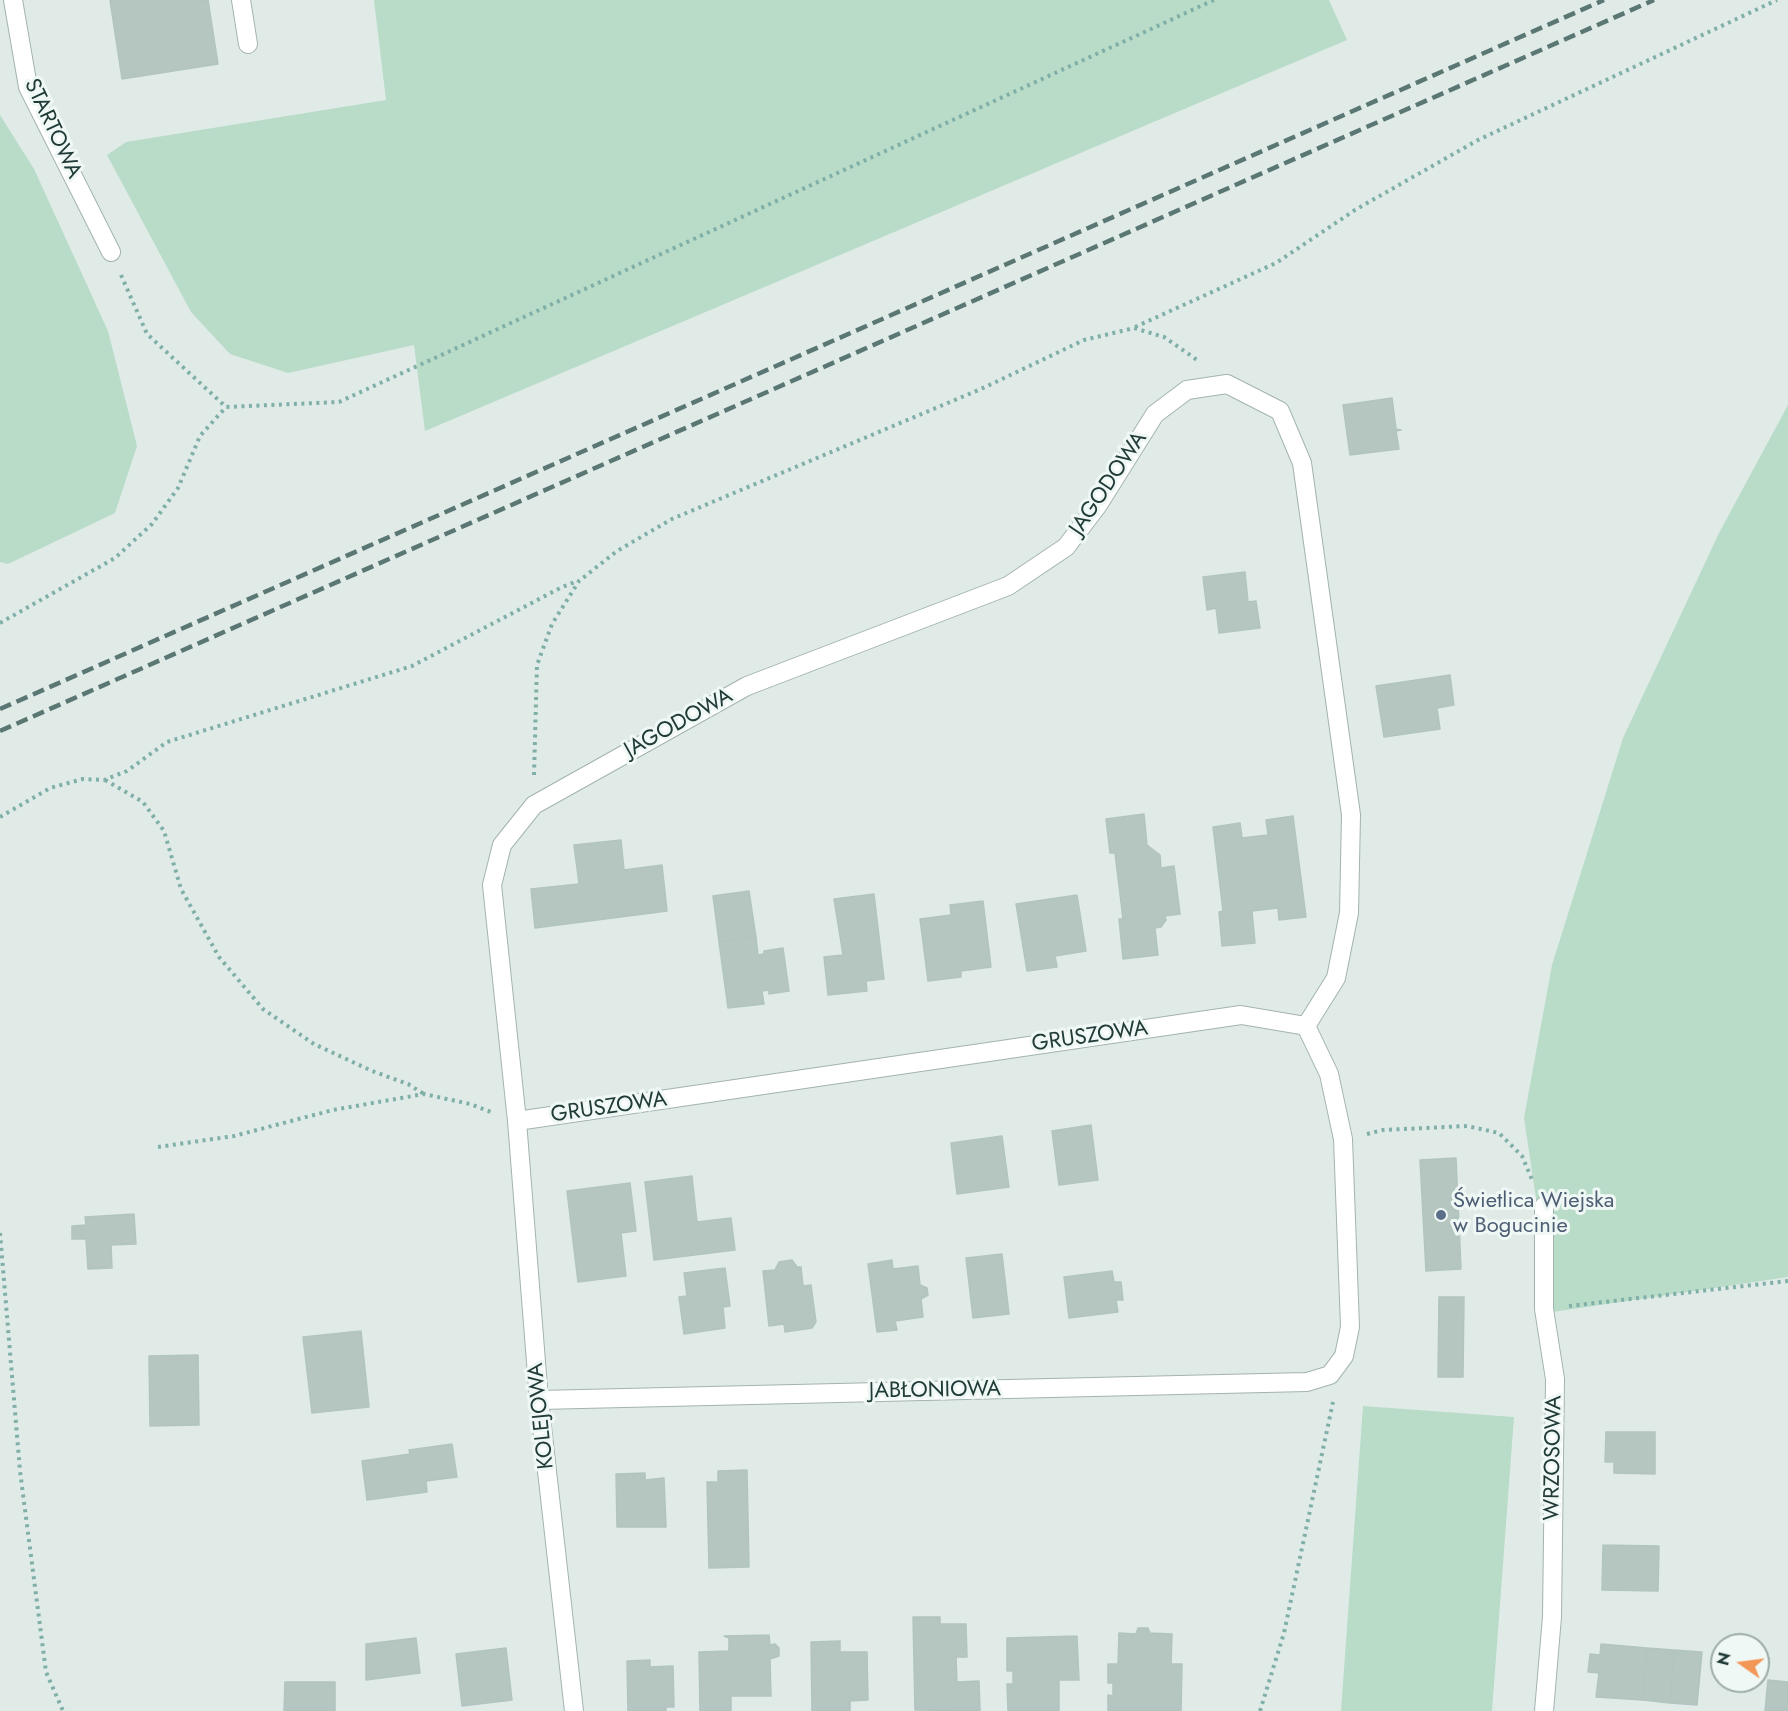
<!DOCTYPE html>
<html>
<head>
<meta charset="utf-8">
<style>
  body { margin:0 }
  #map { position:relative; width:1788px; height:1711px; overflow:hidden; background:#e0ebe8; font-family:Jost,sans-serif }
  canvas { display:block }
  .north { position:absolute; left:1710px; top:1633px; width:60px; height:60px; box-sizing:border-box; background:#f0f8f5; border:2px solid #9daca9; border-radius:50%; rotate:284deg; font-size:16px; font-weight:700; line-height:24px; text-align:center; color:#213b38 }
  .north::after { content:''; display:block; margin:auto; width:21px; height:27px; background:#f29757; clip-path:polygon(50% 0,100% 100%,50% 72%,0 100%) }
</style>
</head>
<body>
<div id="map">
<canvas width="1788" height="1711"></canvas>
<div class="north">N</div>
</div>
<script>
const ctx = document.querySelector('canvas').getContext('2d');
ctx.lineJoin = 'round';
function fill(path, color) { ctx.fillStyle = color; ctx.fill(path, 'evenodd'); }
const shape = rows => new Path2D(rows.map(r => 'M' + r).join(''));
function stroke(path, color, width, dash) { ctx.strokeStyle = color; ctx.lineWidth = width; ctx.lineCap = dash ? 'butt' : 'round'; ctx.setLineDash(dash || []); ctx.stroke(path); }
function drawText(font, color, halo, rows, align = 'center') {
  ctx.font = font + ' Jost,sans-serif'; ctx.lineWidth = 6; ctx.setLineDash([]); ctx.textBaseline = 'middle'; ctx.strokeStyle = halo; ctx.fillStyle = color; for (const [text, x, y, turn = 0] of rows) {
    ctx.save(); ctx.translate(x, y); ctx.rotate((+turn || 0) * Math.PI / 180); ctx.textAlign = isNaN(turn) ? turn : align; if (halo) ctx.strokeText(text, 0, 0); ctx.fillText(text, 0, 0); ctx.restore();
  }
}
const green = shape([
  [374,0,1329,0,1347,40,425,431,414,345,288,373,230,354,191,312,107,155,126,142,386,100],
  [0,115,34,169,108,331,137,446,115,513,8,564,0,562],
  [1788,405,1788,1277,1553,1312,1524,1118,1552,965,1623,738,1719,533],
  [1363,1406,1514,1417,1492,1711,1341,1711]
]);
const building = shape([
  [110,0,208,0,218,64,122,79,110,0],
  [1392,398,1396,429,1401,430,1396,431,1399,449,1350,455,1343,405,1392,398],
  [1245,572,1248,602,1256,601,1260,628,1219,633,1216,608,1207,610,1203,577,1245,572],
  [1450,675,1454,705,1437,708,1440,729,1384,737,1376,686,1450,675],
  [1144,814,1147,845,1160,855,1161,868,1174,866,1180,914,1165,916,1166,920,1161,927,1155,928,1158,955,1123,959,1119,919,1123,919,1115,853,1110,853,1106,819,1144,814],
  [1293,816,1306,917,1279,920,1278,908,1252,911,1255,943,1222,946,1219,912,1223,911,1213,827,1240,823,1242,838,1268,835,1266,820,1293,816],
  [621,840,624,870,662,865,667,911,535,928,531,889,579,884,574,845,621,840],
  [749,891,756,937,719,942,713,896,749,891],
  [874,894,884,979,866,981,867,991,828,995,824,957,843,955,834,899,874,894],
  [1077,895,1086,951,1055,956,1057,967,1027,971,1016,904,1077,895],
  [983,901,991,967,961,971,961,977,928,981,920,919,951,915,950,905,983,901],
  [756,937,758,955,764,954,764,951,783,948,789,991,769,994,769,990,762,991,764,1004,728,1008,719,942,756,937],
  [1091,1125,1098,1180,1059,1185,1052,1131,1091,1125],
  [1002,1136,1009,1187,957,1194,951,1143,1002,1136],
  [1456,1158,1461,1269,1426,1271,1420,1160,1456,1158],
  [692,1176,697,1222,731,1218,735,1250,654,1260,645,1182,692,1176],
  [630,1183,636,1231,621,1233,626,1276,578,1282,567,1191,630,1183],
  [134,1214,136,1244,111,1245,112,1268,88,1269,86,1239,72,1239,72,1226,86,1225,85,1217,134,1214],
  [1002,1254,1009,1314,973,1318,966,1258,1002,1254],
  [792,1260,797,1267,801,1267,803,1286,811,1285,816,1322,812,1328,785,1332,784,1324,769,1326,763,1271,775,1270,779,1262,792,1260],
  [892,1260,893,1269,918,1266,920,1285,927,1288,928,1295,921,1299,923,1317,895,1321,897,1330,877,1332,868,1264,892,1260],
  [725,1268,730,1306,723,1307,725,1328,684,1334,679,1297,687,1296,684,1273,725,1268],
  [1112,1271,1114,1282,1121,1282,1123,1300,1116,1300,1118,1312,1069,1318,1064,1277,1112,1271],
  [1439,1297,1464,1297,1463,1377,1438,1377,1439,1297],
  [361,1331,369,1407,312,1413,303,1337,361,1331],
  [198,1355,199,1425,150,1426,149,1356,198,1355],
  [1606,1432,1655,1432,1655,1474,1614,1473,1614,1462,1605,1462,1606,1432],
  [452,1444,457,1477,426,1481,427,1492,367,1500,362,1461,410,1454,409,1450,452,1444],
  [747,1470,749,1567,709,1568,707,1482,718,1482,718,1471,747,1470],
  [645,1473,645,1480,664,1478,666,1527,617,1527,616,1474,645,1473],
  [1603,1545,1659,1546,1658,1591,1602,1590,1603,1545],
  [913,1617,940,1617,940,1624,966,1624,967,1657,956,1657,957,1682,979,1681,980,1711,915,1710,913,1617],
  [1138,1628,1148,1628,1150,1633,1172,1634,1171,1664,1182,1664,1181,1711,1108,1711,1108,1695,1113,1696,1113,1683,1108,1683,1108,1664,1118,1664,1119,1633,1136,1634,1138,1628],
  [769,1635,770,1645,775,1644,779,1648,779,1656,770,1659,771,1696,731,1696,731,1711,700,1711,699,1652,729,1651,729,1638,724,1636,769,1635],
  [1077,1636,1079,1680,1059,1680,1059,1711,1008,1711,1007,1684,1013,1684,1013,1671,1007,1671,1007,1638,1077,1636],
  [416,1638,420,1673,366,1680,366,1644,416,1638],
  [840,1641,840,1652,867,1652,868,1700,850,1701,850,1711,812,1711,811,1642,840,1641],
  [1601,1644,1647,1648,1643,1700,1596,1697,1599,1673,1588,1672,1590,1654,1600,1655,1601,1644],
  [506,1648,512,1700,462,1706,456,1654,506,1648],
  [1647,1648,1674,1650,1670,1703,1643,1700,1647,1648],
  [1674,1650,1702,1652,1697,1705,1670,1703,1674,1650],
  [650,1660,650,1667,673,1666,674,1707,666,1707,666,1711,628,1711,627,1661,650,1660],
  [1768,1680,1788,1682,1788,1711,1765,1711,1768,1680],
  [285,1682,335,1682,335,1711,284,1711,285,1682]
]);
const path = shape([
  [121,275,147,334,226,407,339,402,1214,0],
  [1135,327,1276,263,1355,210,1478,140,1777,0],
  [0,623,115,558,152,524,178,488,200,436,226,407],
  [534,775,537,665,552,624,579,581,617,551,672,519,981,389,1084,340,1134,328,1164,337,1200,362],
  [105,780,143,802,164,831,181,889,219,957,263,1009,314,1044,372,1071,408,1084,424,1094],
  [0,817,50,788,83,779,104,780,127,771,167,742,412,666,562,587,578,581],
  [1367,1134,1383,1130,1467,1126,1499,1133,1522,1156,1533,1182],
  [158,1147,234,1136,333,1110,424,1094,470,1104,491,1112],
  [0,1233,20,1471,46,1672,63,1711],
  [1569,1306,1788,1281],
  [1260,1711,1284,1633,1333,1402]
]);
const lane = shape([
  [13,0,28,87,111,252],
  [241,0,248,44]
]);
const street = shape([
  [517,1121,1241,1015,1306,1026,1329,1074,1343,1139,1350,1327,1344,1356,1330,1375,1307,1382,539,1400],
  [1544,1206,1544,1309,1555,1379,1552,1617,1544,1711],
  [574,1711,539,1400,517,1121,492,885,502,845,534,805,747,686,1008,586,1066,547,1098,505,1155,414,1187,390,1227,384,1280,411,1302,463,1351,815,1349,913,1336,978,1306,1026]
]);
const rail = shape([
  [0,709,1604,0],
  [0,731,1654,0]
]);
const markers = [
  [1441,1215,6,"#5c6f8a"]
];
const streetNames = [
  ["STARTOWA",52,129,65],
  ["JAGODOWA",1109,484,-56],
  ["JAGODOWA",679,724,-29],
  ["GRUSZOWA",1090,1037,-8],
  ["GRUSZOWA",609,1108,-8],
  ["JABŁONIOWA",935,1391,-1],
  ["KOLEJOWA",542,1416,-96],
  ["WRZOSOWA",1554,1458,-89]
];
const serviceNames = [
  ["Świetlica Wiejska",1453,1202],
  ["w Bogucinie",1453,1227]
];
fill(green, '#b8dcc8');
fill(building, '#b5c6c1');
stroke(building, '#b2c4c0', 1.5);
stroke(lane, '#a3b3b0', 20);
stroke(street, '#a3b3b0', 20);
stroke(path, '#80afa8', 4, [3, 4.5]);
stroke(lane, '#fff', 18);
stroke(street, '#fff', 18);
stroke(rail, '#5b7774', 4.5, [12, 6]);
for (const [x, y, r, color] of markers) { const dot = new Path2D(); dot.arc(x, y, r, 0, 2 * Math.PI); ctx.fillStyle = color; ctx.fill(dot); stroke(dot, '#f0f8f5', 2); }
drawText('22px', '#213b38', '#f0f8f5', streetNames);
drawText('22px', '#4e5e75', '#f0f8f5', serviceNames, 'left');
</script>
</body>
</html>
